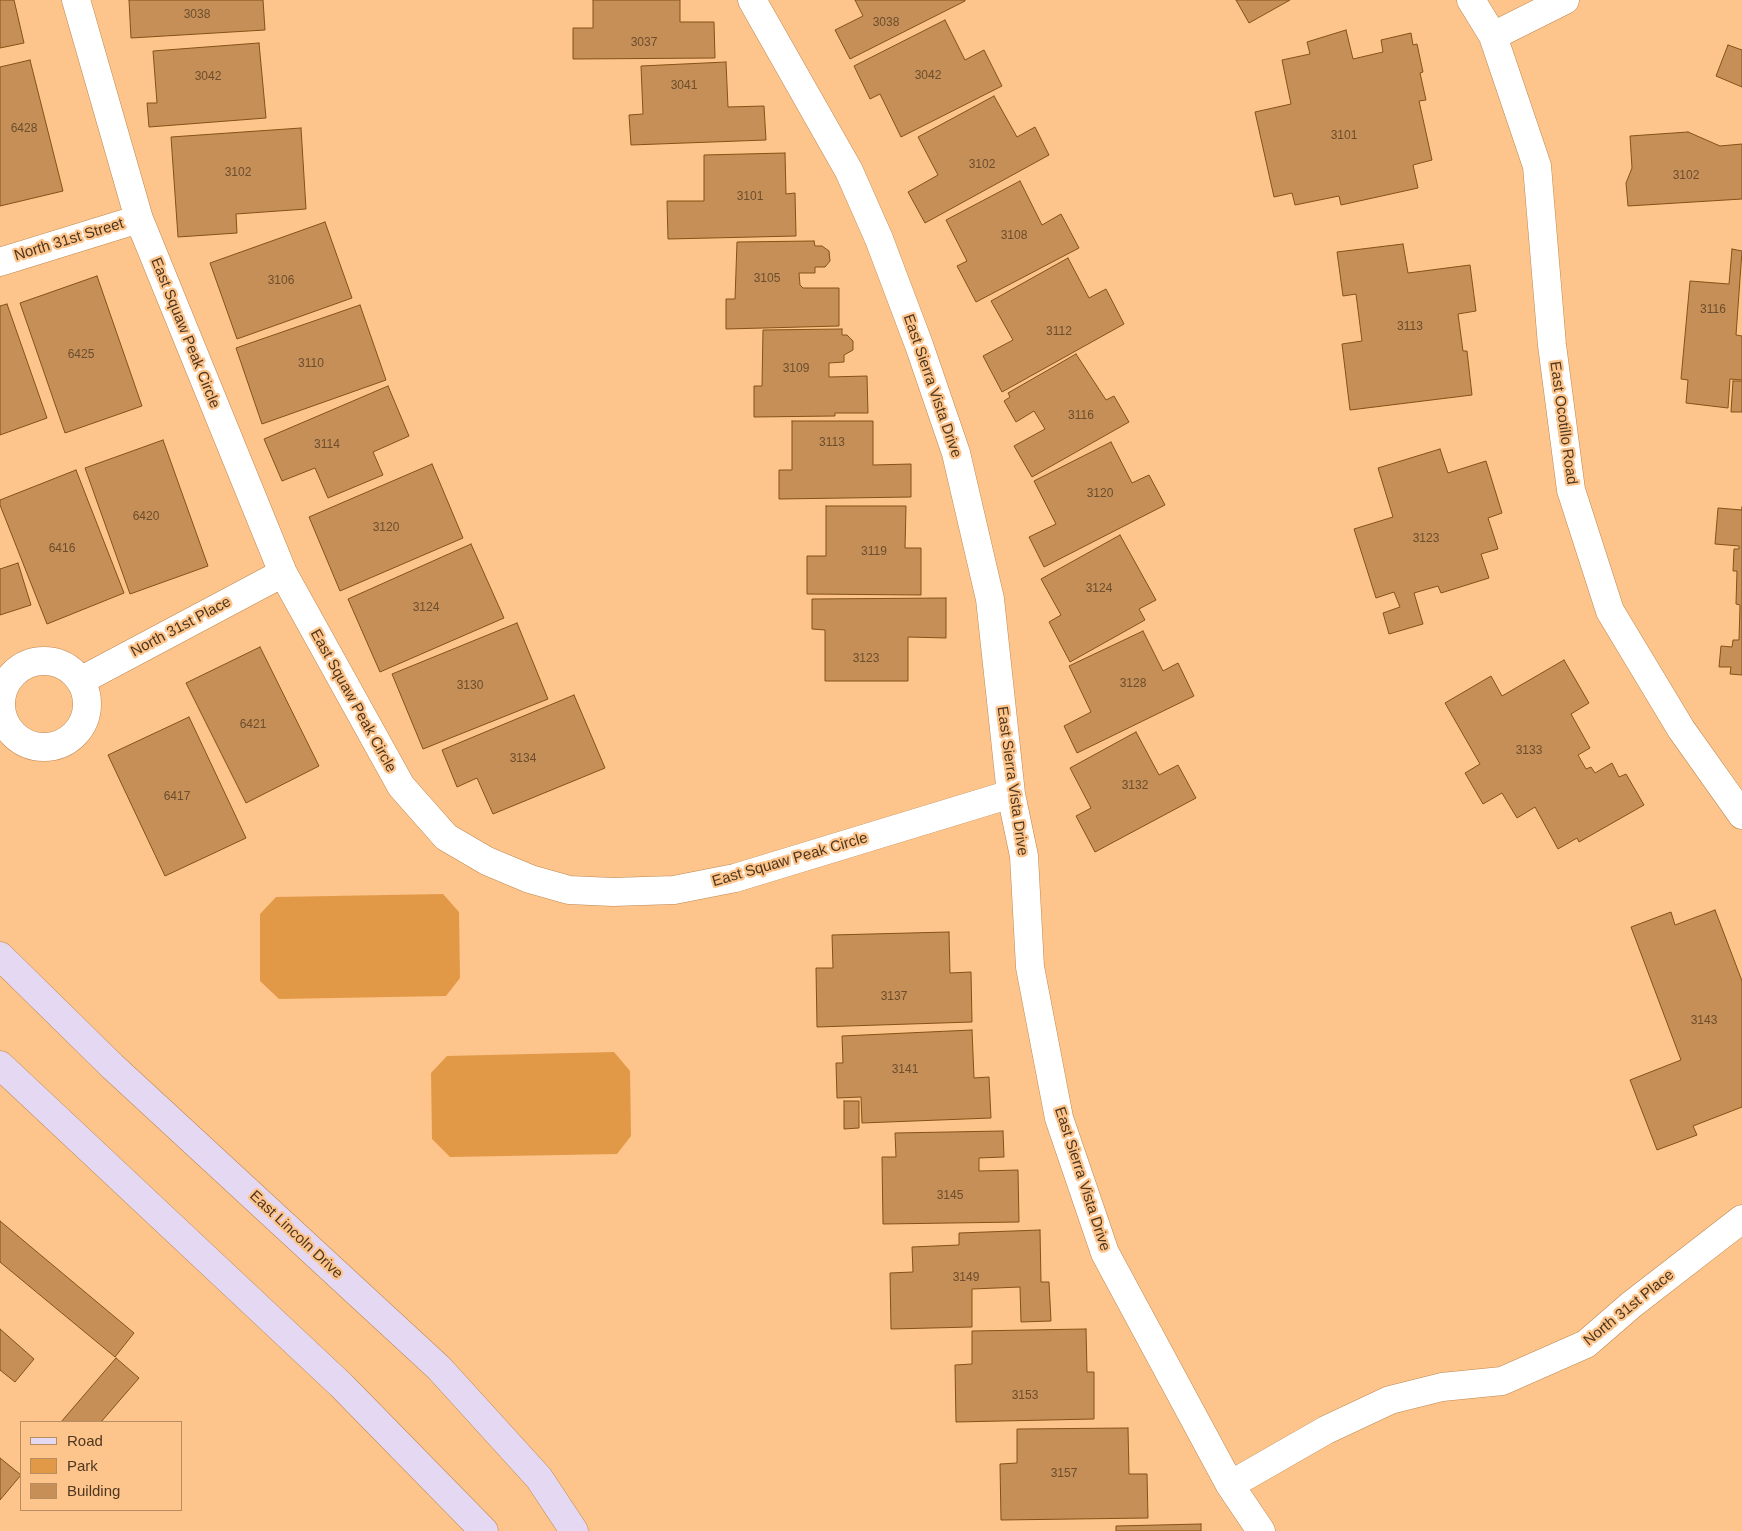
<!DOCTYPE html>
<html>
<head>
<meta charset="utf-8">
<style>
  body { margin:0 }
  #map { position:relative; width:1742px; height:1531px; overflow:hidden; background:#fdc48b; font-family:Arial,sans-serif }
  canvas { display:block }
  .legend { position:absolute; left:20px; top:1421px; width:162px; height:90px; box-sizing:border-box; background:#fdc48b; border:1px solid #b78c60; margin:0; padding:6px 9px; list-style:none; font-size:15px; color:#4e371f }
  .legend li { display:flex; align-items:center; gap:10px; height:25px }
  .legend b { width:25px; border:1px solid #b78c60 }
</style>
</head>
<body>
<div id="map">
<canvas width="1742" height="1531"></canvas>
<ul class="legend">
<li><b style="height:6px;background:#e5d8f2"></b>Road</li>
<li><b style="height:14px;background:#e29947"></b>Park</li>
<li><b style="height:14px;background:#c58f57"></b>Building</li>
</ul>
</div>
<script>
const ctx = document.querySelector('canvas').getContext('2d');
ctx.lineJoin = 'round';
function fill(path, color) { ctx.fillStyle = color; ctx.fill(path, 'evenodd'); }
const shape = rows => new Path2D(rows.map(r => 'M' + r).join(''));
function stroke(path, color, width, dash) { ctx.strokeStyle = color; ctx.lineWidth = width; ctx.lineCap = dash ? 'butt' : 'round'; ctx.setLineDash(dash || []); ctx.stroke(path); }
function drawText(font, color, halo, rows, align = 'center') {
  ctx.font = font + ' Arial,sans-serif'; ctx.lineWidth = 4.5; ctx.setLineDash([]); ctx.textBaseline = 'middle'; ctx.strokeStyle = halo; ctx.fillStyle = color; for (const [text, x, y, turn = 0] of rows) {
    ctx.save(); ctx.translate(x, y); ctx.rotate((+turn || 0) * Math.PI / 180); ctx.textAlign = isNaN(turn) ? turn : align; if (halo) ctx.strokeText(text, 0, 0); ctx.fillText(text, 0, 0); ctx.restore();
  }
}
const green = shape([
  [443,894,459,912,460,978,446,996,279,999,260,981,260,914,276,897],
  [614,1052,630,1071,631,1136,617,1154,450,1157,432,1139,431,1073,447,1056]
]);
const building = shape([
  [0,0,14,0,24,43,0,48,0,0],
  [129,0,263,0,265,30,131,38,129,0],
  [593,0,680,0,680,22,714,22,715,58,573,59,573,28,593,28,593,0],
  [855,0,965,0,965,1,850,59,835,30,863,16,855,0],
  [1236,0,1290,0,1249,23,1236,0],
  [945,20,965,60,984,50,1002,86,901,137,880,94,870,99,854,66,945,20],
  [1346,30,1353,59,1383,52,1381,40,1411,33,1413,45,1417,44,1423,72,1420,73,1426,100,1419,101,1432,160,1413,165,1418,188,1341,205,1339,196,1295,205,1292,193,1274,197,1255,112,1291,104,1282,60,1310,54,1307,42,1346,30],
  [259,43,266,118,149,127,147,103,157,103,153,51,259,43],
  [1728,45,1742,50,1742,87,1716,76,1728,45],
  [30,60,63,191,0,206,0,67,30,60],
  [726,62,728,107,764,106,766,140,631,145,629,115,643,114,641,66,726,62],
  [994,96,1017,137,1035,127,1049,155,925,223,908,192,938,175,918,137,994,96],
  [301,128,306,209,236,214,237,233,178,237,171,137,301,128],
  [1688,132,1720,146,1742,144,1742,199,1628,206,1626,183,1632,168,1630,136,1688,132],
  [785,153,786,194,795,193,796,236,668,239,667,201,704,201,704,155,785,153],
  [1020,181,1042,225,1061,214,1079,248,976,302,957,266,967,261,946,220,1020,181],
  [325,222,352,298,237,339,210,263,325,222],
  [814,241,815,246,822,246,829,251,830,261,825,267,815,267,815,273,799,273,800,285,803,288,839,288,839,326,726,329,726,299,735,299,737,242,814,241],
  [1403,244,1408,273,1470,265,1476,311,1458,314,1463,351,1467,351,1472,395,1350,410,1342,344,1362,341,1356,294,1343,296,1337,252,1403,244],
  [1732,249,1742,251,1736,335,1742,336,1742,380,1730,379,1728,408,1686,403,1688,380,1681,379,1690,281,1729,284,1732,249],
  [1068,258,1089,298,1106,289,1124,324,1002,392,983,356,1013,340,991,301,1068,258],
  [97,276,142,406,65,433,20,303,97,276],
  [7,304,47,418,0,435,0,306,7,304],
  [360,305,386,380,262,424,236,348,360,305],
  [842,329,842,335,847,335,853,341,853,350,844,355,844,362,829,363,829,377,867,376,868,413,835,413,835,416,754,417,754,386,762,386,763,330,842,329],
  [1076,354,1106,400,1114,396,1129,422,1032,477,1014,446,1045,429,1034,411,1016,422,1004,401,1010,397,1008,393,1076,354],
  [1733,381,1742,381,1742,412,1731,412,1733,381],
  [388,386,409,436,373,452,383,475,328,498,315,468,282,481,264,439,388,386],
  [792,421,873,421,873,465,911,464,911,497,779,499,779,470,792,470,792,421],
  [163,440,208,566,130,594,85,468,163,440],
  [1111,442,1132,483,1149,475,1165,505,1044,567,1029,537,1056,524,1034,481,1111,442],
  [1440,449,1448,473,1486,461,1502,513,1488,518,1498,549,1481,554,1489,578,1441,593,1438,586,1414,593,1423,624,1389,634,1383,613,1400,607,1394,592,1376,598,1354,529,1393,517,1378,468,1440,449],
  [432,464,463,538,340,591,309,517,432,464],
  [76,470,124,593,47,624,0,505,0,500,76,470],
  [826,506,906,506,905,548,921,548,921,595,807,594,807,556,826,556,826,506],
  [1742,507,1742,675,1730,674,1731,667,1719,667,1721,646,1732,647,1733,640,1739,640,1740,605,1736,604,1737,571,1733,571,1734,549,1739,549,1739,546,1715,544,1718,508,1742,510,1742,507],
  [1120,535,1156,600,1139,609,1145,620,1070,662,1049,622,1061,615,1041,579,1120,535],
  [471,544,504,618,380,672,348,599,471,544],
  [18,563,31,605,0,615,0,569,18,563],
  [946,598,946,638,908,637,908,681,825,681,825,630,812,629,812,599,946,598],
  [517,623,548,699,423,749,392,674,517,623],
  [1143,631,1163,671,1178,663,1194,696,1077,753,1064,726,1091,712,1069,666,1143,631],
  [260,647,319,766,246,803,186,683,260,647],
  [1564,660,1589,703,1571,714,1590,748,1578,755,1586,769,1591,767,1595,773,1612,763,1619,777,1626,774,1644,805,1579,842,1577,838,1558,849,1535,807,1517,818,1502,793,1483,804,1465,773,1480,764,1445,703,1491,676,1502,696,1564,660],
  [574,695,605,768,493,814,477,778,457,787,442,750,574,695],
  [189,717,246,838,165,876,108,755,189,717],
  [1136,732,1159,775,1178,765,1196,798,1095,852,1076,816,1091,808,1070,768,1136,732],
  [1715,910,1742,981,1742,1107,1693,1126,1697,1135,1657,1150,1630,1080,1681,1060,1631,927,1671,912,1675,925,1715,910],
  [949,932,950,973,971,972,972,1022,817,1027,816,968,833,968,832,935,949,932],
  [972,1030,974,1078,989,1077,991,1118,862,1123,861,1097,837,1098,836,1063,843,1063,842,1036,972,1030],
  [844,1101,859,1101,859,1128,844,1129,844,1101],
  [1003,1131,1004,1157,979,1158,979,1171,1018,1170,1019,1222,883,1224,882,1157,896,1157,895,1133,1003,1131],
  [0,1221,134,1333,115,1357,0,1262,0,1221],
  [1040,1230,1041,1282,1049,1282,1051,1321,1021,1322,1020,1287,972,1289,972,1327,891,1329,890,1273,913,1272,912,1247,959,1245,959,1233,1040,1230],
  [0,1329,34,1359,15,1382,0,1370,0,1329],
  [1086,1329,1087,1372,1094,1372,1094,1419,956,1422,955,1365,972,1364,972,1331,1086,1329],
  [116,1358,139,1378,101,1422,61,1422,116,1358],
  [1128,1428,1129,1474,1147,1474,1148,1518,1001,1520,1000,1464,1017,1463,1017,1429,1128,1428],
  [0,1458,21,1475,0,1500,0,1458],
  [1201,1524,1201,1531,1116,1531,1116,1526,1201,1524]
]);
const street = shape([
  [76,0,139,219,283,573,401,786,446,837,487,861,530,879,569,890,613,892,674,890,735,878,1011,794],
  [752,0,849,171,879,239,919,345,956,453,990,599,1011,794,1024,856,1030,967,1059,1118,1105,1253,1230,1485,1261,1531],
  [1471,0,1493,36,1537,166,1552,345,1571,490,1610,611,1681,729,1742,815],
  [1493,36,1565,0],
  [0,262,139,219],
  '1 704a43 43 0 1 1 86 0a43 43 0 1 1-86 0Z',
  [80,681,283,573],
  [1230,1485,1326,1430,1390,1400,1442,1387,1502,1381,1586,1344,1631,1305,1742,1219]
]);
const secondary = shape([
  [0,956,112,1066,439,1368,539,1478,574,1531],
  [0,1065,341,1385,484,1531]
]);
const numberNames = [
  ["3038",197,15],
  ["3038",886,23],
  ["3037",644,43],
  ["3042",928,76],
  ["3042",208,77],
  ["3041",684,86],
  ["6428",24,129],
  ["3101",1344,136],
  ["3102",982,165],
  ["3102",238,173],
  ["3102",1686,176],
  ["3101",750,197],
  ["3108",1014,236],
  ["3105",767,279],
  ["3106",281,281],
  ["3116",1713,310],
  ["3113",1410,327],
  ["3112",1059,332],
  ["6425",81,355],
  ["3110",311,364],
  ["3109",796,369],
  ["3116",1081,416],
  ["3113",832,443],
  ["3114",327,445],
  ["3120",1100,494],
  ["6420",146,517],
  ["3120",386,528],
  ["3123",1426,539],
  ["6416",62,549],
  ["3119",874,552],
  ["3124",1099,589],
  ["3124",426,608],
  ["3123",866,659],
  ["3128",1133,684],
  ["3130",470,686],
  ["6421",253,725],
  ["3133",1529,751],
  ["3134",523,759],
  ["3132",1135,786],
  ["6417",177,797],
  ["3137",894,997],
  ["3143",1704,1021],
  ["3141",905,1070],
  ["3145",950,1196],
  ["3149",966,1278],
  ["3153",1025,1396],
  ["3157",1064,1474]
];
const streetNames = [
  ["North 31st Street",69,240,-17],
  ["East Squaw Peak Circle",185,333,68],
  ["East Sierra Vista Drive",932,386,71],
  ["East Ocotillo Road",1563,423,82],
  ["North 31st Place",181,627,-28],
  ["East Squaw Peak Circle",353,701,61],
  ["East Sierra Vista Drive",1012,781,82],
  ["East Squaw Peak Circle",790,860,-16],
  ["East Sierra Vista Drive",1082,1179,72],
  ["East Lincoln Drive",296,1235,43],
  ["North 31st Place",1629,1308,-39]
];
fill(green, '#e29947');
fill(building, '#c58f57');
stroke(building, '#845215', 1);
stroke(street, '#be8850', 29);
stroke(secondary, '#be8850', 29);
stroke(street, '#fff', 28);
stroke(secondary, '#e5d8f2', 28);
drawText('12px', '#6c4d2d', null, numberNames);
drawText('15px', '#4e371f', '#fdc48b', streetNames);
</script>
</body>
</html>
